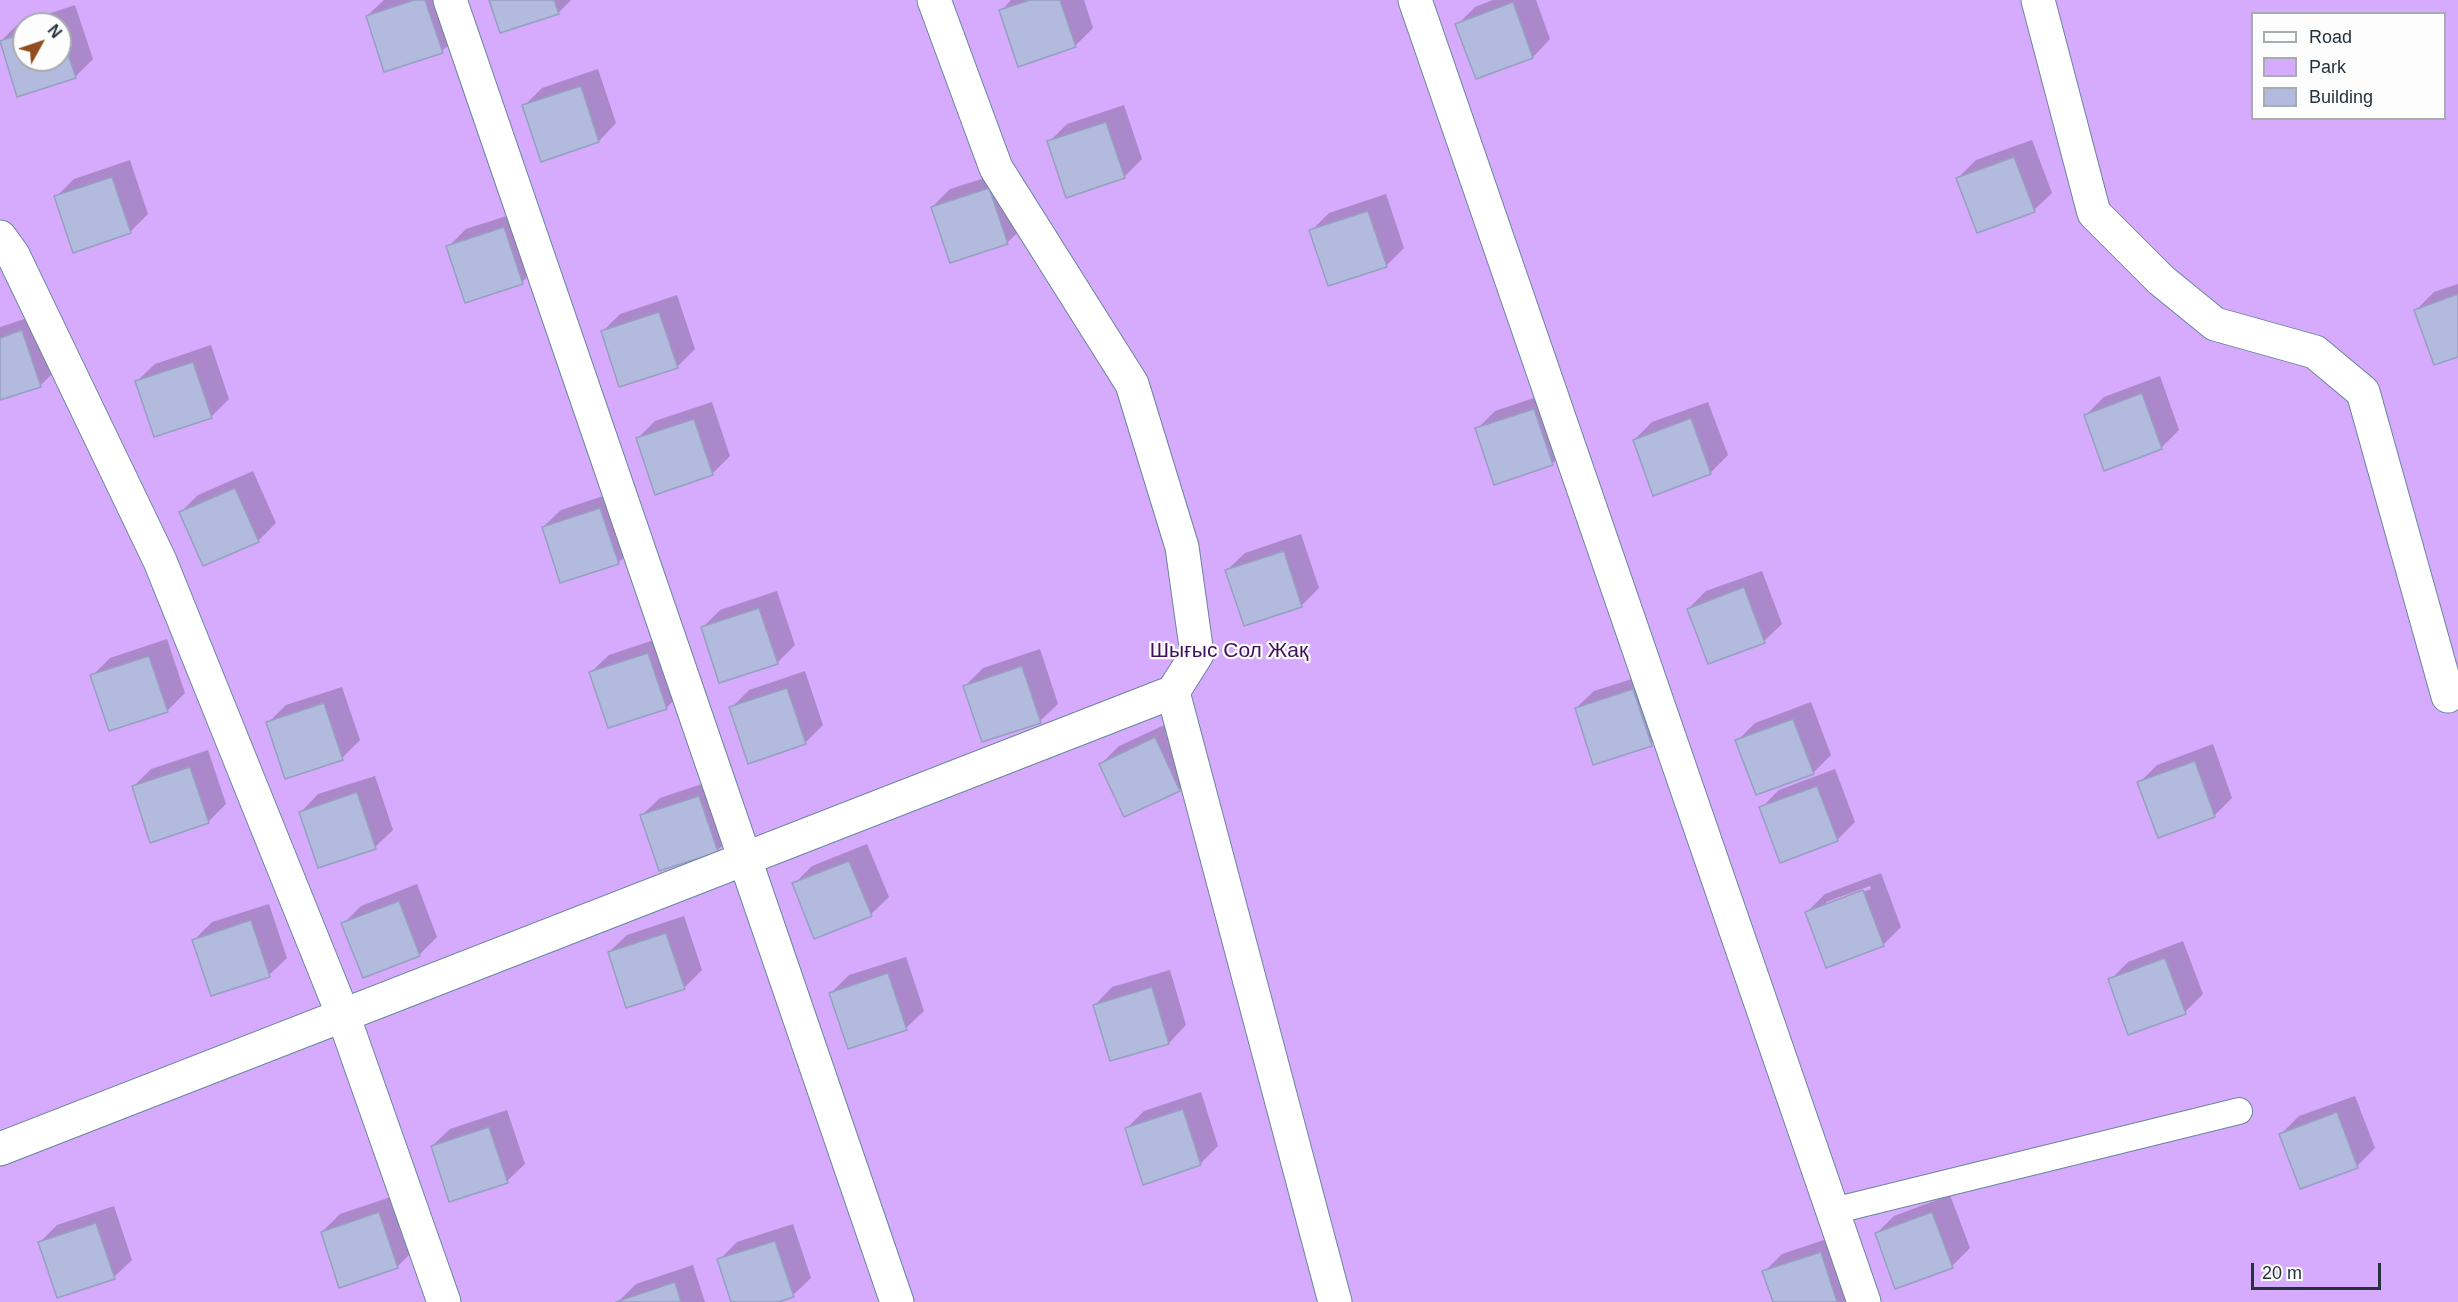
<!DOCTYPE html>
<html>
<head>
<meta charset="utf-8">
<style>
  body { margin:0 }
  #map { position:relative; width:2458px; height:1302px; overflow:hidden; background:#e4f2fc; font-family:Helvetica,sans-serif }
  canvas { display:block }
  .legend { position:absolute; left:2251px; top:12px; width:195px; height:108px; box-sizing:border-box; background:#fdfdfd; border:2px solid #a7acb0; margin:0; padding:8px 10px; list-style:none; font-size:18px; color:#25323c }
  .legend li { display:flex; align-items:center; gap:12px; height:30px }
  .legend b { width:30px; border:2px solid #a7acb0 }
  .north { position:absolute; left:12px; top:12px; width:60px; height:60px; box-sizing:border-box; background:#fdfdfd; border:2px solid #a7acb0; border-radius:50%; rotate:50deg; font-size:16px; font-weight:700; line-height:24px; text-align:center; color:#25323c }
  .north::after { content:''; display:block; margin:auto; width:21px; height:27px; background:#914e1e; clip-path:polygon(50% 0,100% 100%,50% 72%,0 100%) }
  .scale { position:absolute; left:2251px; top:1263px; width:130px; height:27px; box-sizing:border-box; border:3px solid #25323c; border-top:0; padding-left:8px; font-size:18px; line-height:21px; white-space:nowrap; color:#25323c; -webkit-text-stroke:4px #fdfdfd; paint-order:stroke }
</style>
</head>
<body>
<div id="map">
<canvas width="2458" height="1302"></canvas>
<ul class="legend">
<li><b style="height:8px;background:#fff"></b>Road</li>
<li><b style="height:16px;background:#d6aafc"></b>Park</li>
<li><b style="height:16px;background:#b2bbdd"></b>Building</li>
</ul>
<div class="north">N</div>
<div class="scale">20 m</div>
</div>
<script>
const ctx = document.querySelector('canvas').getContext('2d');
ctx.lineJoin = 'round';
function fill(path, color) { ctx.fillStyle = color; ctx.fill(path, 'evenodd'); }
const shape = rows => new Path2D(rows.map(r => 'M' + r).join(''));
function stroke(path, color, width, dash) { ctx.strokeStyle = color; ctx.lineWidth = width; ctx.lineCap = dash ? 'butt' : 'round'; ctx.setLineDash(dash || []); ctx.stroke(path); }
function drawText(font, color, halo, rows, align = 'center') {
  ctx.font = font + ' Helvetica,sans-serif'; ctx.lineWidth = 4.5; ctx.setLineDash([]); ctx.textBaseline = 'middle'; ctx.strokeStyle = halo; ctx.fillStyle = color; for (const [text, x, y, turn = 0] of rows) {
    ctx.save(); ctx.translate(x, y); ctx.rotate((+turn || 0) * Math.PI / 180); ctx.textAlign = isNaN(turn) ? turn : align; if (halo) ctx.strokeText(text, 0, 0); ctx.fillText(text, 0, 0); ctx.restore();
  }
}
const green = shape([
  [0,0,2458,0,2458,1302,0,1302],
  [2252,14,2444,14,2444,118,2252,118],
  [24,24,60,24,60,60,24,60]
]);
const shadow = shape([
  [384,0,449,0,460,34,442,51,367,16],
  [491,0,571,0,558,13],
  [1011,0,1084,0,1093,28,1075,46,1001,11],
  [1493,0,1536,0,1550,39,1533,57,1457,25,1475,7],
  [75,5,93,59,75,77,18,96,0,42,18,24],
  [24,24,60,24,60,60,24,60],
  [598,69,616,123,599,141,524,106,542,88],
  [1124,105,1142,159,1124,177,1049,142,1067,124],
  [2032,140,2052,193,2034,210,1958,178,1976,160],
  [130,160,148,214,130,232,56,197,74,179],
  [1007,171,1025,225,1007,243,932,207,950,189],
  [1386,194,1404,248,1386,266,1311,231,1329,213],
  [522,211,540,265,522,282,448,247,466,229],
  [2458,284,2458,355,2416,310,2434,292],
  [677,295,695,349,677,367,602,332,620,314],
  [40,314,58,368,40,386,0,399,0,327],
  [211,345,229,399,211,417,137,381,155,364],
  [2160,376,2179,430,2161,448,2086,415,2104,397],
  [1552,392,1570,446,1552,464,1477,429,1495,411],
  [712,402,730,456,712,474,637,439,655,421],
  [1708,402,1728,455,1710,473,1634,440,1652,422],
  [253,471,276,523,258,541,181,512,198,495],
  [618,491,636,545,618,563,543,527,561,510],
  [1301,534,1319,588,1302,605,1245,624,1227,570,1245,553],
  [1762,571,1782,624,1764,641,1688,609,1706,591],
  [777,591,795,645,777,663,702,628,720,610],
  [666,636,684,690,666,708,591,672,609,655],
  [167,639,185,693,167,711,92,676,110,658],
  [1040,649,1058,704,1040,721,965,686,983,668],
  [805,671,823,725,805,743,731,708,749,690],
  [1651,673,1669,726,1651,744,1576,708,1594,691],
  [342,687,360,740,342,758,268,723,286,705],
  [1811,702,1831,755,1813,773,1737,741,1755,723],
  [1173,721,1197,772,1179,790,1101,764,1119,746],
  [2213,744,2232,798,2214,816,2139,783,2157,765],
  [208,750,226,804,208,822,133,787,151,769],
  [1835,769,1855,822,1837,840,1761,808,1779,790],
  [375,776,393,830,375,847,301,812,318,794],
  [717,779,735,833,717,851,642,815,660,798],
  [867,844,889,897,871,914,794,884,812,866],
  [1881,873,1901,927,1883,945,1807,912,1825,894],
  [1870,886,1871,889,1826,905,1826,902],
  [417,884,437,937,419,955,343,924,361,906],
  [269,904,287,958,269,975,194,940,212,922],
  [684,916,702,970,684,988,609,952,627,935],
  [2183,941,2203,994,2185,1012,2110,980,2128,962],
  [906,957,924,1011,906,1028,831,993,849,975],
  [1170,970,1186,1025,1169,1043,1111,1060,1095,1005,1112,987],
  [1201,1092,1218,1146,1200,1164,1126,1129,1144,1111],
  [2355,1096,2375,1148,2357,1166,2281,1134,2299,1116],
  [507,1110,525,1164,507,1181,432,1146,450,1129],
  [397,1195,415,1249,397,1267,322,1232,340,1214],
  [1950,1195,1970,1248,1952,1266,1876,1234,1894,1216],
  [114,1206,132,1260,114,1277,40,1242,57,1225],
  [793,1224,811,1278,793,1295,773,1302,732,1302,719,1260,737,1242],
  [1839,1235,1856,1290,1844,1302,1774,1302,1764,1272,1782,1254],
  [693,1265,705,1302,618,1302,636,1284]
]);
const building = shape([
  [414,0,425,0,443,53,384,72,366,16,414,0],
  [489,0,554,0,559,14,500,33,489,0],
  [1030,0,1060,0,1076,47,1018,67,999,10,1030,0],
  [1513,2,1533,58,1476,79,1455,24,1513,2],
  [60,30,76,78,17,97,0,41,24,33,24,60,60,60,60,30],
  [581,86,599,142,541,162,522,105,581,86],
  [1106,122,1125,178,1066,198,1047,141,1106,122],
  [2014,157,2035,212,1977,233,1956,178,2014,157],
  [112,177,131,233,73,253,54,196,112,177],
  [989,188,1008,244,950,263,931,207,989,188],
  [1368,211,1387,267,1328,286,1309,230,1368,211],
  [504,227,523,284,465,303,446,246,504,227],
  [2458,294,2458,357,2434,365,2414,310,2458,294],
  [659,312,678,368,619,387,601,331,659,312],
  [22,330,41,387,0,400,0,338,22,330],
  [193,362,212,418,154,437,135,381,193,362],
  [2142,393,2162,449,2104,471,2084,415,2142,393],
  [1534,409,1553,465,1494,485,1475,428,1534,409],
  [1691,418,1711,474,1653,496,1633,440,1691,418],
  [694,419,713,475,655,495,636,438,694,419],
  [235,488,259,542,203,566,179,512,235,488],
  [600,508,619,564,560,583,542,527,600,508],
  [1284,551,1302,607,1244,626,1225,570,1284,551],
  [1744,587,1765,643,1708,664,1687,609,1744,587],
  [759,608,778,664,719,683,701,627,759,608],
  [648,653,667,709,608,728,589,672,648,653],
  [149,656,168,712,109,731,90,675,149,656],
  [1022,666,1041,723,982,742,963,686,1022,666],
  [787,688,806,744,748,764,729,707,787,688],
  [1633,689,1652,746,1593,765,1575,708,1633,689],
  [324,703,343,760,285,779,266,722,324,703],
  [1793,719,1814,774,1756,795,1735,740,1793,719],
  [1155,737,1180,791,1124,817,1099,764,1155,737],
  [2195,761,2215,817,2158,838,2137,782,2195,761],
  [190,767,209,823,150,843,132,786,190,767],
  [1817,786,1838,841,1780,863,1759,807,1817,786],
  [357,792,376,849,318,868,299,812,357,792],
  [699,796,718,852,659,871,640,815,699,796],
  [849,861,872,916,814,939,792,883,849,861],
  [1863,890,1884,946,1826,968,1805,912,1863,890],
  [399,901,420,956,363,978,341,923,399,901],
  [251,920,270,977,211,996,192,940,251,920],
  [666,933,685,989,626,1008,608,952,666,933],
  [2165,958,2186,1014,2128,1035,2108,979,2165,958],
  [888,973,907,1030,848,1049,829,993,888,973],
  [1152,987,1169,1044,1110,1061,1093,1005,1152,987],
  [1183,1109,1201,1165,1143,1185,1125,1128,1183,1109],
  [2337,1112,2358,1168,2300,1189,2279,1134,2337,1112],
  [489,1127,508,1183,449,1202,431,1146,489,1127],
  [379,1212,398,1268,339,1288,321,1232,379,1212],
  [1932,1212,1953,1268,1895,1289,1875,1233,1932,1212],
  [96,1223,115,1279,57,1298,38,1242,96,1223],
  [775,1241,794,1297,778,1302,731,1302,717,1259,775,1241],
  [1821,1252,1837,1302,1773,1302,1762,1271,1821,1252],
  [675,1282,681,1302,616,1302,675,1282]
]);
const service = shape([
  [1833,1211,2239,1111]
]);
const minor = shape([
  [450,0,897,1302],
  [934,0,996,168,1132,384,1182,547,1197,654,1173,692,1335,1302],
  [1415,0,1864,1302],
  [2038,0,2094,213,2161,280,2215,324,2315,352,2363,392,2448,696],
  [0,237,13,255,160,561,343,1015,444,1302],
  [0,1149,1173,692]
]);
const parkNames = [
  ["Шығыс Сол Жақ",1229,651]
];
fill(green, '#d6aafc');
fill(shadow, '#0003');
fill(building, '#b2bbdd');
stroke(building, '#979fc1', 1.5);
stroke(service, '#67879e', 28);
stroke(minor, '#67879e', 35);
stroke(service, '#fff', 26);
stroke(minor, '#fff', 33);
drawText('21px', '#3e115a', '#fdfdfd', parkNames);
</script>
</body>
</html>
